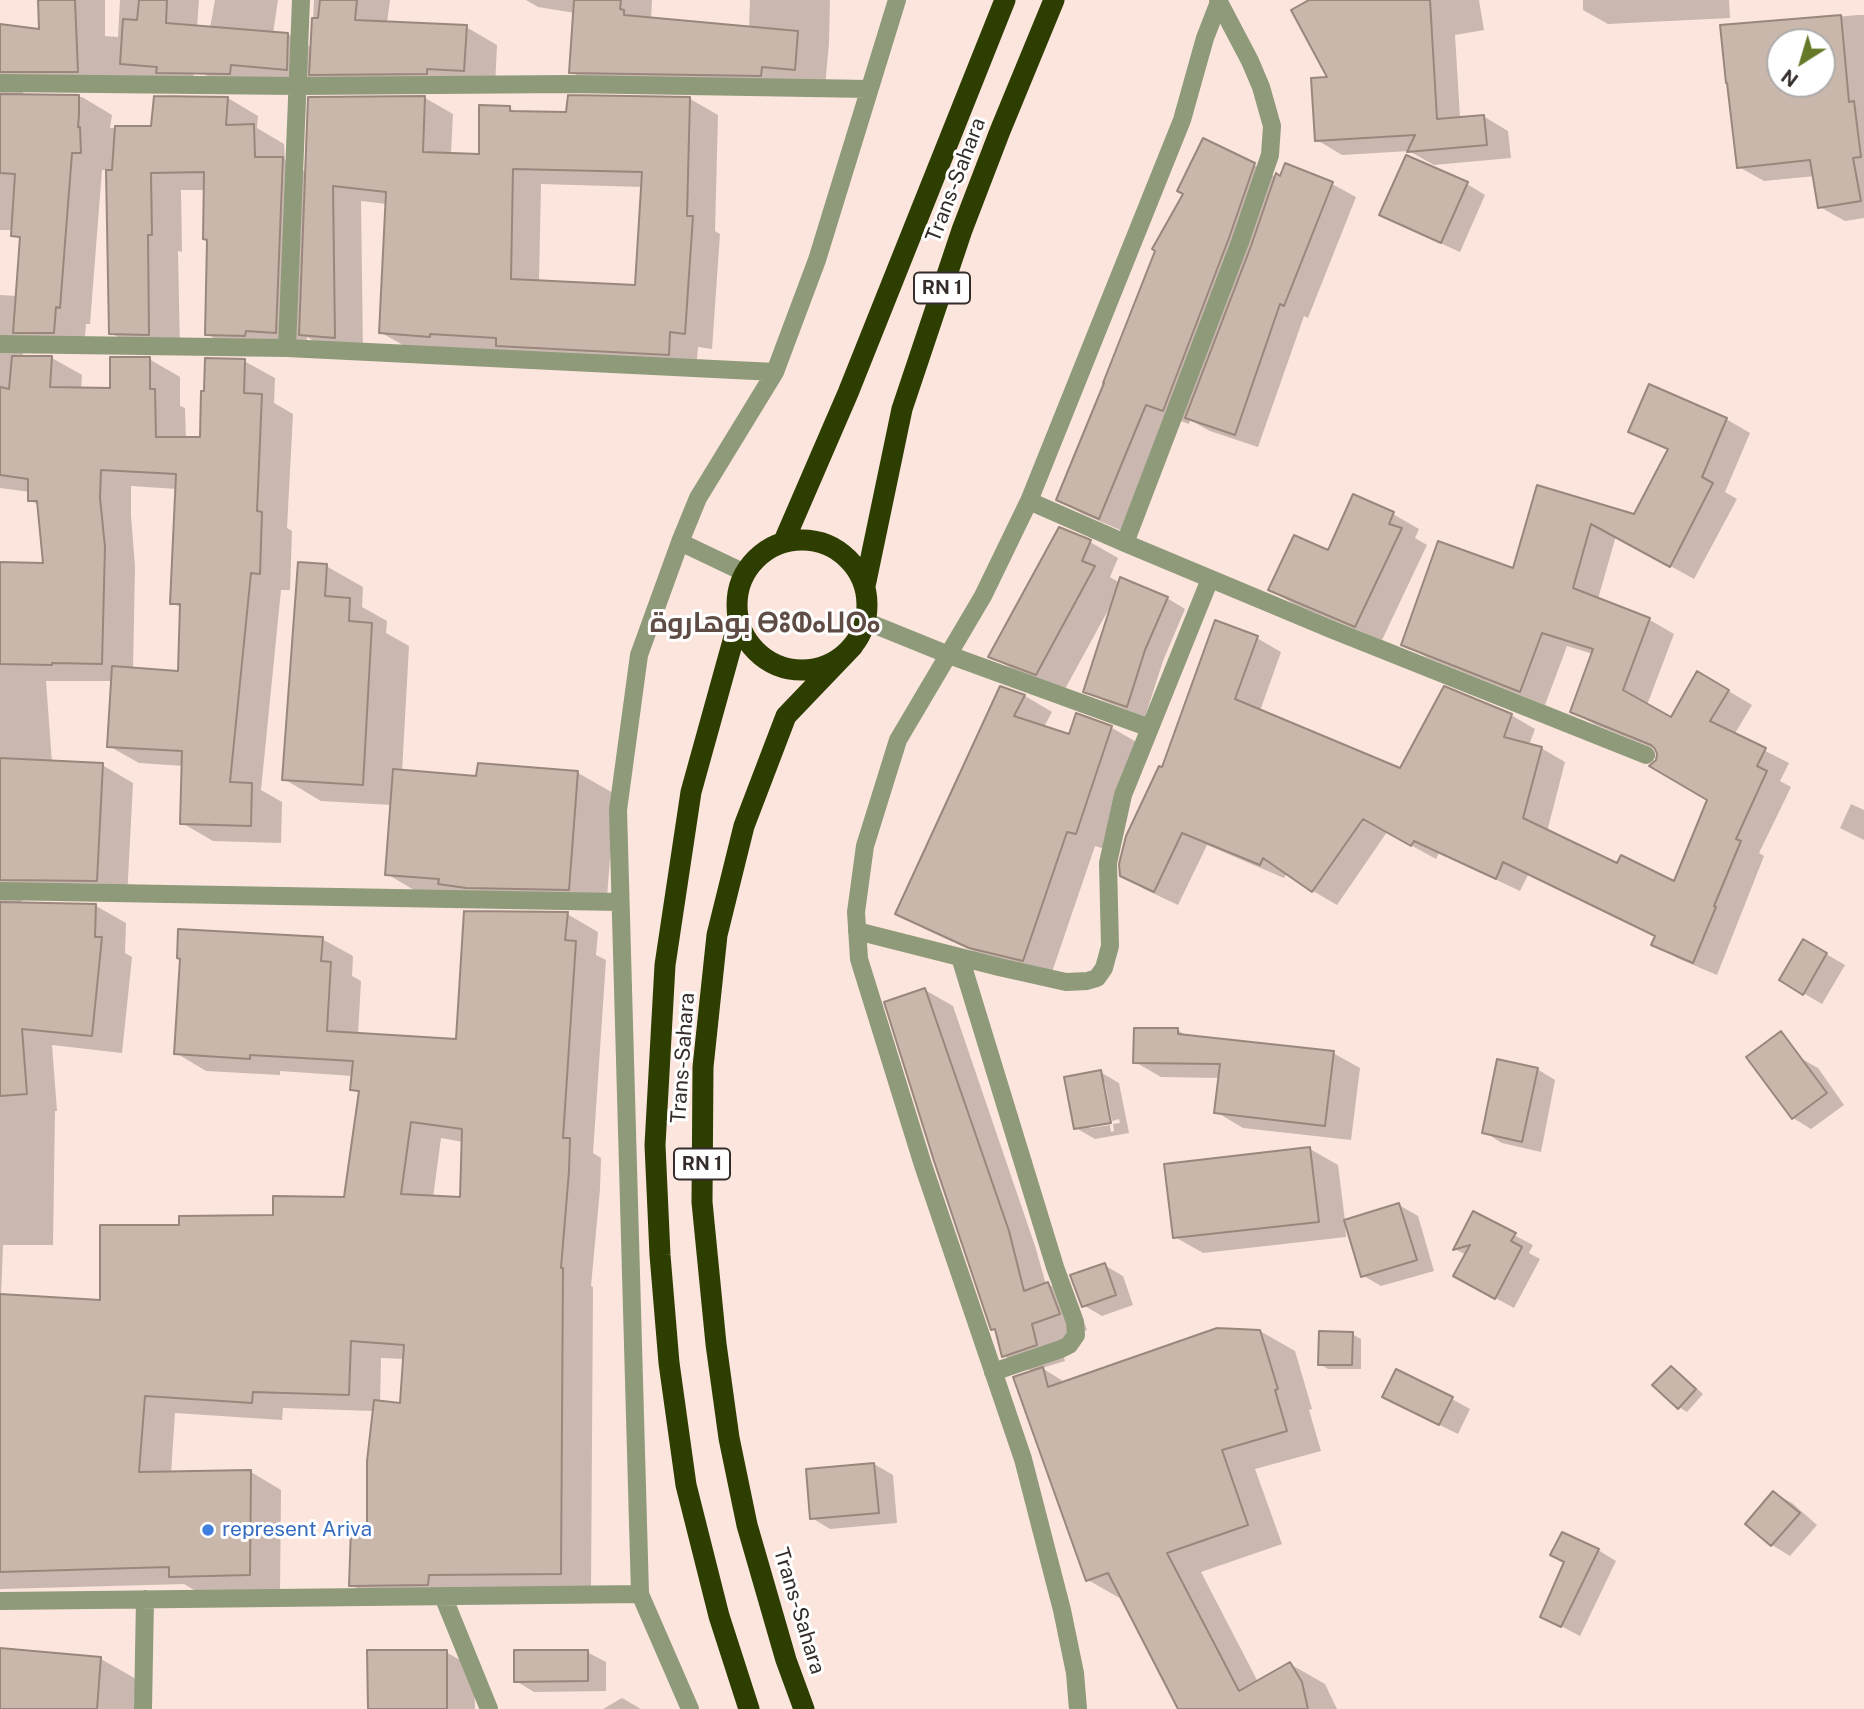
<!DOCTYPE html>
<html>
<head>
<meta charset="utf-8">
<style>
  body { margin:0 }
  #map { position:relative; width:1864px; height:1709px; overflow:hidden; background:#fce5dd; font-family:"Public Sans",sans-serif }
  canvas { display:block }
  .north { position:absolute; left:1766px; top:28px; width:70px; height:70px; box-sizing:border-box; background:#fff; border:2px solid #aeabaa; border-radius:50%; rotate:217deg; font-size:19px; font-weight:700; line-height:28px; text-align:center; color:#352d2a }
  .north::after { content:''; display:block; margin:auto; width:24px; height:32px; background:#657929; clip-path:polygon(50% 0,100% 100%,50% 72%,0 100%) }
</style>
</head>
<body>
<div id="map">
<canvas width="1864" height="1709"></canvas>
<div class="north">N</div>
</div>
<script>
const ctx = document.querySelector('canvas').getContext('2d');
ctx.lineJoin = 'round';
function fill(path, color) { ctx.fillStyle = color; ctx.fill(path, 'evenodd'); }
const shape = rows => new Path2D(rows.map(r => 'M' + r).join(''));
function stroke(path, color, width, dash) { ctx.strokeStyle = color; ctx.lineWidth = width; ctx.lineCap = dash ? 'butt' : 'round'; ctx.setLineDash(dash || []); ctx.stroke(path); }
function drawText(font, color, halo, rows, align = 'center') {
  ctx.font = font + ' "Public Sans",Cairo,"Noto Sans Tifinagh",sans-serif'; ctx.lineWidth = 6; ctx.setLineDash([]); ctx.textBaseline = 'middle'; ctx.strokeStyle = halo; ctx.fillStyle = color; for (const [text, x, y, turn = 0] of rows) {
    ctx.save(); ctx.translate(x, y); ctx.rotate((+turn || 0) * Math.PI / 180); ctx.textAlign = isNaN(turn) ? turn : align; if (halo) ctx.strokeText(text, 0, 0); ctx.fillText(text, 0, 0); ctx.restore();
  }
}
const shadow = shape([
  [39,0,105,0,105,36,118,37,120,0,199,0,193,84,25,90,21,96,82,97,112,115,110,128,159,127,228,98,258,116,257,128,284,144,285,160,307,173,310,99,425,98,453,114,451,154,480,156,509,108,517,112,568,114,569,97,690,99,718,115,715,231,720,234,712,349,698,347,696,370,408,348,380,332,387,204,361,201,363,353,329,350,307,337,306,350,237,352,207,334,209,241,206,190,181,190,182,252,178,251,180,351,142,351,111,333,108,170,102,170,90,324,86,324,84,350,25,351,21,357,52,358,82,375,81,390,112,390,149,359,180,377,180,406,185,408,186,439,202,439,244,361,275,378,274,403,293,414,287,528,292,531,290,590,281,590,261,790,282,802,281,843,213,841,182,823,184,766,139,763,109,746,113,681,46,681,52,763,102,765,133,783,127,898,25,898,19,904,96,906,126,923,125,953,132,957,122,1053,52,1045,57,1111,55,1111,53,1245,3,1245,1,1296,101,1302,181,1227,275,1217,346,1198,360,1094,352,1089,353,1076,280,1071,280,1075,206,1071,176,1053,322,939,353,956,352,976,361,981,358,1035,458,1041,567,914,598,932,596,955,606,960,593,1153,601,1158,600,1189,591,1286,593,1287,591,1591,382,1602,351,1585,368,1531,374,1411,283,1408,282,1420,175,1413,171,1473,251,1472,281,1490,280,1592,201,1594,184,1584,0,1589,0,564,45,565,39,505,29,500,30,492,0,488,0,295,18,296,22,240,13,235,13,230,0,230,0,26,41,31],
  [541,184,643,187,637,287,539,282],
  [131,486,177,489,172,603,182,608,180,673,133,670,135,566,131,516],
  [441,1138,463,1142,462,1199,433,1198],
  [381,1358,404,1359,402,1405,380,1403],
  [215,0,278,0,273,33,288,34,312,48,314,0,390,0,387,23,466,27,497,45,495,87,233,90,202,73],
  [526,0,652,0,651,20,749,29,750,0,830,0,829,43,825,87,602,89,571,72,575,13,538,7],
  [1312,0,1479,0,1484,30,1455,35,1460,118,1483,116,1508,131,1511,158,1434,165,1409,151,1342,155,1317,140,1330,79],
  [1583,0,1729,0,1730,18,1608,24,1583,10],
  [1859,15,1864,15,1864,218,1845,221,1820,207,1815,176,1764,181,1739,167,1722,26],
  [1780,42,1822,42,1822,84,1780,84],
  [1254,165,1276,177,1281,178,1286,165,1332,184,1356,197,1308,318,1304,316,1258,447,1210,431,1190,420,1189,424,1172,418,1125,532,1083,514,1058,500],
  [1467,184,1485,195,1460,252,1400,225,1382,215],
  [1726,419,1750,433,1725,492,1737,499,1694,579,1616,536,1598,599,1650,620,1674,634,1647,705,1671,719,1698,673,1752,705,1734,735,1789,763,1780,781,1791,787,1759,853,1764,856,1717,975,1677,958,1653,944,1656,937,1528,875,1520,891,1439,853,1436,859,1387,832,1337,905,1313,891,1287,873,1284,878,1207,845,1178,905,1146,890,1121,875,1163,770,1257,638,1281,652,1260,711,1401,771,1511,715,1535,729,1529,745,1541,748,1565,762,1547,832,1618,866,1675,883,1709,800,1658,761,1658,750,1596,725,1572,711,1593,654,1567,646,1545,705,1428,658,1404,644,1514,570,1538,487,1635,516,1669,451,1630,431],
  [1393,514,1419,529,1415,538,1427,545,1382,640,1296,605,1270,590],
  [1090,542,1118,558,1110,577,1120,583,1167,598,1185,609,1163,661,1145,717,1104,701,1085,691,1112,603,1065,689,1018,672,990,656],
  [326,566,363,587,362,607,387,621,386,633,409,646,402,772,478,777,479,765,578,773,615,794,606,910,424,896,387,874,392,805,321,801,284,779],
  [1001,688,1025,696,1052,712,1044,727,1071,736,1077,716,1112,728,1140,744,1105,849,1095,846,1051,975,999,963,925,929,898,913],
  [1851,804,1864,810,1864,840,1840,828],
  [1804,941,1845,965,1822,1004,1781,980],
  [925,990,953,1006,1036,1249,1046,1285,1048,1284,1076,1300,1087,1330,1059,1340,1065,1361,1042,1368,1066,1383,1260,1331,1295,1351,1312,1409,1309,1410,1321,1451,1255,1469,1282,1544,1201,1572,1258,1682,1290,1664,1325,1684,1337,1709,1180,1709,1123,1600,1088,1580,1033,1372,1004,1356,998,1332,993,1329],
  [1177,1030,1189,1037,1333,1053,1360,1068,1351,1140,1243,1128,1216,1112,1220,1078,1161,1077,1135,1062],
  [1800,1058,1818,1068,1844,1105,1811,1129,1793,1118],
  [1537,1069,1555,1080,1541,1152,1502,1143,1484,1132],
  [1100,1072,1119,1083,1129,1133,1095,1139,1076,1128],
  [1101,1083,1105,1083,1112,1121,1119,1119,1120,1123,1113,1124,1114,1131,1111,1132,1110,1125,1090,1128],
  [1310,1149,1338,1165,1345,1221,1399,1205,1418,1216,1434,1271,1381,1286,1362,1275,1347,1223,1345,1223,1346,1237,1203,1253,1175,1237],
  [1474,1214,1533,1245,1529,1253,1540,1259,1514,1308,1473,1286,1466,1255,1455,1249],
  [1104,1265,1123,1276,1133,1305,1102,1316,1083,1305],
  [1352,1334,1361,1339,1361,1369,1328,1369,1320,1364],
  [1671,1368,1680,1373,1703,1394,1687,1412,1679,1407],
  [1452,1399,1470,1409,1458,1434,1403,1407],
  [874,1464,893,1475,897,1523,830,1529,812,1518],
  [1774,1493,1792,1503,1817,1525,1790,1556,1772,1545,1747,1523],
  [1598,1550,1616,1561,1580,1636,1542,1616],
  [0,1650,101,1659,136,1679,134,1709,0,1709],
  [446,1652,474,1668,475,1709,390,1709],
  [587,1652,606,1662,606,1691,534,1692,516,1681],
  [622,1698,641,1709,603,1709]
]);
const building = shape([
  [38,0,75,0,78,72,0,72,0,24,39,29,38,0],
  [139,0,167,0,166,23,288,33,287,70,231,65,230,74,156,73,157,67,120,64,123,19,137,20,139,0],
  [320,0,357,0,355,20,467,25,464,71,427,69,427,74,309,75,312,18,318,18,320,0],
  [574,0,621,0,620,9,624,10,624,15,798,31,795,70,762,67,761,76,569,73,574,0],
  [1309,0,1430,0,1437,119,1484,115,1487,145,1407,152,1415,135,1315,141,1311,78,1327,77,1291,10,1309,0],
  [1841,15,1849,102,1854,101,1861,157,1853,158,1861,201,1818,208,1810,160,1737,168,1727,83,1726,83,1720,25,1841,15],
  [1780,42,1822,42,1822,84,1780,84,1780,42],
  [0,94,79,95,79,115,78,127,80,127,81,153,72,153,60,308,56,307,54,333,13,333,20,237,11,236,15,174,0,173,0,94],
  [568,95,690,97,687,216,693,216,685,334,670,332,669,355,496,346,496,338,430,334,430,337,379,333,386,192,333,186,335,338,299,335,308,97,425,96,423,152,479,154,479,105,510,106,510,111,566,112,568,95],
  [513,169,642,172,635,285,511,279,513,169],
  [154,96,228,97,226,125,254,124,255,157,283,157,276,333,246,331,245,336,205,335,207,240,203,239,204,172,151,173,152,235,148,235,149,335,109,334,106,170,112,170,115,126,151,126,154,96],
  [1203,138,1255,163,1229,238,1163,411,1146,405,1099,519,1056,500,1104,383,1103,383,1155,251,1152,249,1183,194,1177,191,1203,138],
  [1406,155,1468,182,1441,243,1379,215,1406,155],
  [1285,163,1333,182,1284,306,1280,304,1235,435,1185,418,1251,246,1276,173,1280,176,1285,163],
  [12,356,52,356,50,387,110,388,110,357,150,357,150,389,155,389,156,437,200,437,201,391,204,391,205,358,245,359,244,393,262,394,257,511,262,512,260,574,251,573,230,782,252,783,251,826,180,824,182,751,107,747,112,666,178,671,180,604,170,604,176,474,101,470,100,498,105,547,102,664,52,663,52,665,0,664,0,562,43,563,37,501,28,501,28,479,0,475,0,387,9,389,12,356],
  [1649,384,1727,418,1702,477,1713,483,1670,567,1591,524,1573,588,1650,618,1623,690,1671,717,1697,671,1729,690,1710,721,1766,748,1757,766,1767,771,1736,839,1741,841,1714,906,1716,907,1693,963,1651,945,1655,936,1503,862,1496,879,1414,841,1411,846,1363,819,1312,892,1263,858,1260,865,1182,833,1154,892,1120,876,1119,864,1126,836,1159,766,1162,767,1215,620,1258,636,1235,699,1400,768,1444,686,1512,714,1504,737,1542,747,1523,818,1617,863,1621,855,1674,881,1707,800,1649,766,1656,760,1657,754,1655,749,1651,745,1570,712,1593,649,1542,633,1520,692,1401,645,1438,541,1513,568,1537,485,1634,514,1668,449,1628,432,1649,384],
  [1353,494,1394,512,1389,524,1402,528,1355,627,1268,590,1294,535,1328,550,1353,494],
  [1059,527,1091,540,1082,561,1095,566,1036,675,988,657,1059,527],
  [298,562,327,564,325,596,350,598,349,621,372,623,363,785,282,780,298,562],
  [1120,577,1168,597,1145,650,1127,707,1083,692,1120,577],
  [1000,686,1025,695,1014,716,1069,734,1076,713,1112,726,1076,834,1067,832,1023,961,969,948,895,914,1000,686],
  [0,758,103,763,97,881,0,880,0,758],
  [478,763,578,771,569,890,466,888,438,884,439,879,385,875,393,769,476,776,478,763],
  [0,902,96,904,95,937,102,937,92,1036,22,1029,27,1094,0,1096,0,902],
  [464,911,568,912,565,940,576,941,563,1138,570,1138,569,1171,561,1268,563,1268,561,1574,429,1575,428,1585,349,1586,351,1529,367,1529,367,1461,374,1400,400,1403,404,1345,351,1341,349,1395,253,1392,252,1403,145,1396,139,1472,251,1470,250,1575,169,1577,169,1567,0,1572,0,1294,100,1300,100,1225,179,1225,179,1216,273,1215,273,1196,344,1197,359,1091,350,1090,353,1061,250,1055,250,1059,174,1054,180,959,177,958,178,929,323,937,321,961,331,962,327,1031,456,1039,464,911],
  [411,1122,462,1129,460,1197,401,1194,411,1122],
  [1803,939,1827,953,1803,995,1779,980,1803,939],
  [925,988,1009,1231,1024,1291,1048,1282,1060,1314,1032,1324,1037,1345,1002,1357,995,1329,991,1330,934,1161,884,1002,925,988],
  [1134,1028,1178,1028,1178,1034,1334,1051,1325,1126,1214,1113,1220,1064,1133,1063,1134,1028],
  [1781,1031,1827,1093,1792,1119,1746,1057,1781,1031],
  [1497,1059,1538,1068,1522,1142,1482,1133,1497,1059],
  [1101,1070,1111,1123,1074,1129,1064,1077,1101,1070],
  [1310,1147,1319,1222,1173,1238,1164,1164,1310,1147],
  [1399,1203,1417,1260,1361,1277,1344,1220,1399,1203],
  [1473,1211,1516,1233,1511,1241,1522,1247,1495,1299,1453,1276,1470,1245,1453,1250,1473,1211],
  [1105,1263,1116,1295,1082,1307,1070,1275,1105,1263],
  [1217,1328,1260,1330,1278,1389,1275,1390,1287,1431,1222,1450,1248,1525,1167,1553,1239,1691,1290,1662,1302,1682,1308,1709,1178,1709,1108,1573,1086,1581,1013,1377,1043,1367,1048,1387,1217,1328],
  [1319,1331,1353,1332,1352,1365,1318,1365,1319,1331],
  [1671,1366,1696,1389,1678,1409,1652,1385,1671,1366],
  [1396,1369,1453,1397,1439,1425,1382,1397,1396,1369],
  [874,1463,879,1513,810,1519,806,1469,874,1463],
  [1773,1491,1800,1513,1771,1546,1745,1524,1773,1491],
  [1562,1532,1599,1549,1561,1627,1540,1617,1564,1562,1550,1555,1562,1532],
  [0,1648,101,1657,97,1709,0,1709,0,1648],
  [367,1650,447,1650,447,1709,368,1709,367,1650],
  [514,1650,588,1650,588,1681,514,1682,514,1650]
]);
const street = shape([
  [0,83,297,86,570,84,869,89],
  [0,344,287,348,775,372],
  [287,348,301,0],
  [1029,501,1125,543,1333,630,1646,755],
  [680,542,745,573],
  [1125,543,1240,242,1270,155,1272,126,1261,87,1250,61,1219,2],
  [865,621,949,655,1150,728],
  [0,891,620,902],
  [857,931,999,967,1066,982,1087,981,1097,978,1104,968,1110,946,1108,863,1123,795,1210,579],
  [960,957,1055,1267,1075,1322,1076,1335,1069,1345,1061,1349,993,1372],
  [640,1594,690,1709],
  [443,1596,489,1709],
  [0,1601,640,1594,618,810,639,655,680,542,698,498,775,372,817,260,897,0],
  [143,1709,145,1599],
  [1078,1709,1075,1673,1062,1610,1023,1459,923,1165,859,959,856,912,865,846,898,740,983,596,1029,501,1182,120,1205,38,1219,2,1218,0]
]);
const highway = shape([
  '737 605a65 65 0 1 1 130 0a65 65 0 1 1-130 0Z',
  [784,541,848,393,1005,0],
  [865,586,902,409,962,230,1000,131,1054,0],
  [739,619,691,792,665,965,655,1145,660,1255,669,1363,686,1485,719,1616,749,1709],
  [804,1709,786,1660,747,1525,729,1438,716,1344,702,1202,703,1067,717,935,744,826,786,716,853,646]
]);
const markers = [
  [208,1530,7,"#3f7fe0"]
];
const shields = [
  [942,288,56],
  [702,1164,56]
];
const shieldNames = [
  ["RN 1",942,288],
  ["RN 1",702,1164]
];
const streetNames = [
  ["Trans-Sahara",956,180,-69],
  ["Trans-Sahara",683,1058,-86],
  ["Trans-Sahara",799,1611,73]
];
const shopNames = [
  ["represent Ariva",222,1530]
];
const districtNames = [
  ["بوهاروة ⴱⵓⵀⴰⵡⵔⴰ",765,623]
];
fill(shadow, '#0003');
fill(building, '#c9b7ab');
stroke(building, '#99877c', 2);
stroke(street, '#8e9a7a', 18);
stroke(highway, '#2e3e00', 21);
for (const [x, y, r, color] of markers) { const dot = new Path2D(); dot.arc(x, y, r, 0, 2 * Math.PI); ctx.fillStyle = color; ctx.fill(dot); stroke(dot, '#fff', 2.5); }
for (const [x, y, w] of shields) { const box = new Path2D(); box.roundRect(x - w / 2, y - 15.5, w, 31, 5); ctx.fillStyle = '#fff'; ctx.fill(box); stroke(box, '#352d2a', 2); }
drawText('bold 19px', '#352d2a', null, shieldNames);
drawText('21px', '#352d2a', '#fff', streetNames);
drawText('21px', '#366cbe', '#fff', shopNames, 'left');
drawText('bold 28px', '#5e4c45', '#fff', districtNames);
</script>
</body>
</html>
